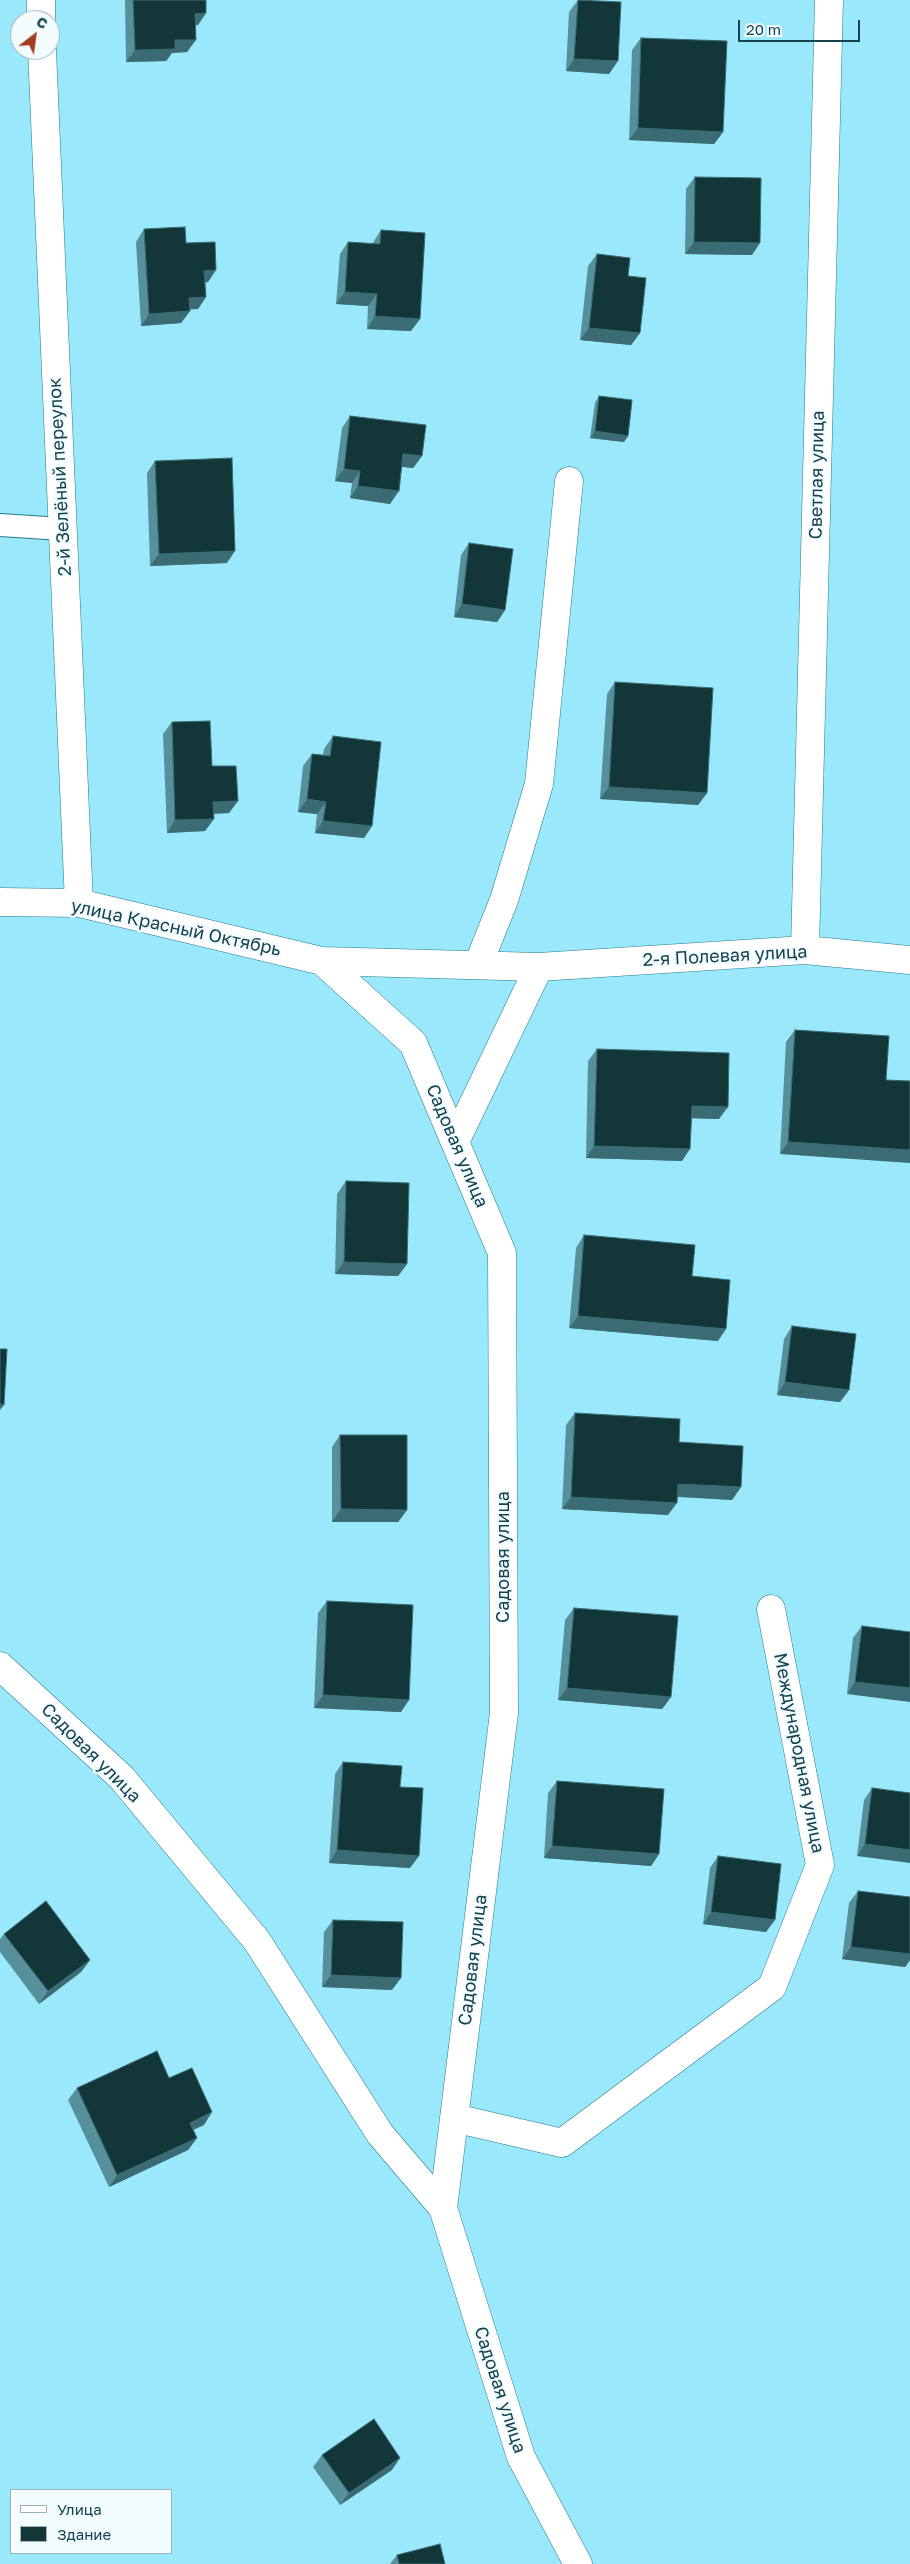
<!DOCTYPE html>
<html>
<head>
<meta charset="utf-8">
<style>
  body { margin:0 }
  #map { position:relative; width:910px; height:2564px; overflow:hidden; background:#99e8fc; font-family:"Golos Text",sans-serif }
  canvas { display:block }
  .legend { position:absolute; left:10px; top:2489px; width:162px; height:65px; box-sizing:border-box; background:#f3fcff; border:1px solid #9bb2b8; margin:0; padding:6px 9px; list-style:none; font-size:15px; color:#16434d }
  .legend li { display:flex; align-items:center; gap:10px; height:25px }
  .legend b { width:25px; border:1px solid #9bb2b8 }
  .north { position:absolute; left:10px; top:10px; width:50px; height:50px; box-sizing:border-box; background:#f3fcff; border:1px solid #9bb2b8; border-radius:50%; rotate:30deg; font-size:14px; font-weight:700; line-height:20px; text-align:center; color:#16434d }
  .north::after { content:''; display:block; margin:auto; width:18px; height:22px; background:#a33b1e; clip-path:polygon(50% 0,100% 100%,50% 72%,0 100%) }
  .scale { position:absolute; left:738px; top:20px; width:122px; height:22px; box-sizing:border-box; border:2px solid #16434d; border-top:0; padding-left:6px; font-size:15px; line-height:18px; white-space:nowrap; color:#16434d; -webkit-text-stroke:4px #f3fcff; paint-order:stroke }
</style>
</head>
<body>
<div id="map">
<canvas width="910" height="2564"></canvas>
<ul class="legend">
<li><b style="height:6px;background:#fff"></b>Улица</li>
<li><b style="height:14px;background:#133738"></b>Здание</li>
</ul>
<div class="north">С</div>
<div class="scale">20 m</div>
</div>
<script>
const ctx = document.querySelector('canvas').getContext('2d');
ctx.lineJoin = 'round';
const shape = rows => new Path2D(rows.map(r => 'M' + r).join(''));
function stroke(path, color, width, dash) { ctx.strokeStyle = color; ctx.lineWidth = width; ctx.lineCap = dash ? 'butt' : 'round'; ctx.setLineDash(dash || []); ctx.stroke(path); }
function fill(path, color) { ctx.fillStyle = color; ctx.fill(path, 'evenodd'); }
function drawText(font, color, halo, rows, align = 'center') {
  ctx.font = font + ' "Golos Text",sans-serif'; ctx.lineWidth = 5; ctx.setLineDash([]); ctx.textBaseline = 'middle'; ctx.strokeStyle = halo; ctx.fillStyle = color; for (const [text, x, y, turn = 0] of rows) {
    ctx.save(); ctx.translate(x, y); ctx.rotate((+turn || 0) * Math.PI / 180); ctx.textAlign = isNaN(turn) ? turn : align; if (halo) ctx.strokeText(text, 0, 0); ctx.fillText(text, 0, 0); ctx.restore();
  }
}
const lane = shape([
  [0,525,62,529]
]);
const street = shape([
  [41,0,41,20],
  [42,50,79,903],
  [0,902,79,903,322,961,539,967,805,950,910,960],
  [805,950,829,0],
  [322,961,413,1043,502,1253,504,1713,443,2208],
  [478,965,504,900,539,784,569,481],
  [455,1142,539,967],
  [0,1666,122,1778,257,1941,380,2134,443,2208,521,2457,578,2564],
  [454,2118,562,2143,772,1987,820,1865,771,1609]
]);
const wall = shape([
  [125,0,206,0,206,13,198,25,195,25,187,52,172,53,166,61,126,62],
  [578,0,609,74,566,71,569,12],
  [641,38,723,132,714,144,629,140,632,50],
  [695,177,752,255,685,254,686,189],
  [144,229,186,243,216,270,208,282,205,283,206,297,198,309,190,309,190,311,181,323,141,326,136,242],
  [381,230,411,331,367,329,368,306,336,304,340,254,348,242,372,244],
  [597,254,628,276,640,333,631,345,580,340,588,266],
  [599,396,628,436,624,442,590,438,595,403],
  [350,416,422,456,413,468,402,467,390,504,350,498,352,483,335,481,342,428],
  [155,461,227,563,150,566,147,473],
  [469,543,505,610,497,622,454,617,461,555],
  [615,682,707,793,698,805,600,799,607,694],
  [172,722,212,766,229,813,213,814,205,831,167,833,163,734],
  [333,736,372,826,364,838,315,833,317,814,298,812,303,766,312,754,323,755,324,749],
  [795,1030,886,1080,780,1154,786,1042],
  [597,1049,719,1119,691,1118,682,1161,586,1158,588,1061],
  [346,1181,407,1264,398,1276,335,1274,337,1194],
  [584,1235,692,1276,718,1341,569,1328,576,1248],
  [792,1326,849,1390,840,1402,777,1395,784,1339],
  [575,1413,679,1442,741,1487,732,1500,677,1497,668,1515,562,1509,566,1425],
  [340,1435,407,1510,398,1522,332,1522,332,1447],
  [327,1601,401,1712,314,1708,318,1613],
  [574,1608,671,1697,662,1709,558,1700,565,1620],
  [862,1626,910,1632,847,1694,853,1638],
  [343,1762,400,1787,410,1868,329,1863,335,1774],
  [557,1781,659,1854,651,1866,544,1858,548,1793],
  [872,1788,910,1793,857,1856,864,1800],
  [718,1856,766,1932,703,1924,710,1868],
  [858,1891,910,1954,910,1960,905,1967,842,1959,849,1903],
  [333,1920,392,1990,322,1987,324,1932],
  [4,1934,90,1960,81,1972,39,2004,0,1952,0,1939],
  [169,2078,204,2125,193,2130,197,2138,188,2150,109,2187,68,2100,77,2088],
  [322,2455,392,2470,340,2505,313,2467],
  [397,2555,445,2564,390,2564]
]);
const shadedWall = shape([
  [206,13,198,25,187,26,195,14],
  [175,40,196,40,187,52,172,53,166,61,126,62,135,50],
  [574,59,618,61,609,74,566,71],
  [638,128,723,132,714,144,629,140],
  [694,242,760,243,752,255,685,254],
  [216,270,208,282,196,283,204,271],
  [345,292,377,294,368,306,336,304],
  [206,297,198,309,181,310,189,298],
  [190,311,181,323,141,326,149,314],
  [375,316,420,319,411,331,367,329],
  [589,328,640,333,631,345,580,340],
  [595,431,628,436,624,442,590,438],
  [403,454,422,456,413,468,395,466],
  [344,469,360,471,352,483,335,481],
  [358,486,399,491,390,504,350,498],
  [235,551,227,563,150,566,159,554],
  [462,604,505,610,497,622,454,617],
  [609,787,707,793,698,805,600,799],
  [307,799,326,802,317,814,298,812],
  [238,801,229,813,204,814,213,802],
  [214,819,205,831,167,833,175,820],
  [323,821,372,826,364,838,315,833],
  [692,1106,728,1107,719,1119,683,1118],
  [788,1142,910,1150,910,1163,780,1154],
  [594,1146,690,1149,682,1161,586,1158],
  [344,1262,407,1264,398,1276,335,1274],
  [578,1316,726,1329,718,1341,569,1328],
  [785,1382,849,1390,840,1402,777,1395],
  [0,1404,4,1405,0,1410],
  [678,1484,741,1487,732,1500,669,1496],
  [571,1497,677,1503,668,1515,562,1509],
  [341,1509,407,1510,398,1522,332,1522],
  [855,1682,910,1688,910,1702,847,1694],
  [567,1688,671,1697,662,1709,558,1700],
  [323,1695,409,1700,401,1712,314,1708],
  [865,1844,910,1850,910,1863,857,1856],
  [552,1846,659,1854,651,1866,544,1858],
  [337,1850,419,1856,410,1868,329,1863],
  [711,1912,775,1920,766,1932,703,1924],
  [851,1947,910,1954,910,1960,905,1967,842,1959],
  [90,1960,81,1972,39,2004,48,1991],
  [331,1975,401,1978,392,1990,322,1987],
  [212,2112,204,2125,181,2135,190,2123],
  [197,2138,188,2150,109,2187,117,2175],
  [400,2458,392,2470,340,2505,349,2493]
]);
const building = shape([
  [133,0,206,0,206,13,195,14,196,40,175,40,175,49,135,50,133,0],
  [578,0,621,2,618,61,574,59,578,0],
  [641,38,727,41,723,132,638,128,641,38],
  [695,177,761,178,760,243,694,242,695,177],
  [185,227,186,243,215,242,216,270,204,271,206,297,189,298,190,311,149,314,144,229,185,227],
  [381,230,425,233,420,319,375,316,377,294,345,292,348,242,380,244,381,230],
  [597,254,630,258,628,276,646,278,640,333,589,328,597,254],
  [599,396,632,400,628,436,595,431,599,396],
  [350,416,426,425,422,456,403,454,399,491,358,486,360,471,344,469,350,416],
  [232,458,235,551,159,554,155,461,232,458],
  [469,543,513,549,505,610,462,604,469,543],
  [615,682,713,688,707,793,609,787,615,682],
  [210,721,212,766,236,766,238,801,213,802,214,819,175,820,172,722,210,721],
  [333,736,381,742,372,826,323,821,326,802,307,799,312,754,330,756,333,736],
  [795,1030,889,1036,886,1080,910,1081,910,1150,788,1142,795,1030],
  [597,1049,729,1053,728,1107,692,1106,690,1149,594,1146,597,1049],
  [346,1181,409,1183,407,1264,344,1262,346,1181],
  [584,1235,695,1245,692,1276,730,1280,726,1329,578,1316,584,1235],
  [792,1326,856,1334,849,1390,785,1382,792,1326],
  [0,1349,7,1349,4,1405,0,1404,0,1349],
  [575,1413,680,1419,679,1442,743,1446,741,1487,678,1484,677,1503,571,1497,575,1413],
  [340,1435,407,1435,407,1510,341,1509,340,1435],
  [327,1601,413,1605,409,1700,323,1695,327,1601],
  [574,1608,678,1616,671,1697,567,1688,574,1608],
  [862,1626,910,1632,910,1688,855,1682,862,1626],
  [343,1762,402,1766,400,1787,423,1788,419,1856,337,1850,343,1762],
  [557,1781,664,1789,659,1854,552,1846,557,1781],
  [872,1788,910,1793,910,1850,865,1844,872,1788],
  [718,1856,781,1864,775,1920,711,1912,718,1856],
  [858,1891,910,1897,910,1954,851,1947,858,1891],
  [46,1901,90,1960,48,1991,4,1934,46,1901],
  [333,1920,403,1922,401,1978,331,1975,333,1920],
  [157,2051,169,2078,192,2068,212,2112,190,2123,197,2138,117,2175,77,2088,157,2051],
  [374,2419,400,2458,349,2493,322,2455,374,2419],
  [440,2544,445,2564,399,2564,397,2555,440,2544]
]);
const streetNames = [
  ["Светлая улица",817,475,-89],
  ["2-й Зелёный переулок",60,477,-93],
  ["улица Красный Октябрь",176,928,12],
  ["2-я Полевая улица",725,956,-3],
  ["Садовая улица",457,1146,67],
  ["Садовая улица",503,1557,-90],
  ["Садовая улица",91,1753,45],
  ["Международная улица",799,1753,79],
  ["Садовая улица",473,1960,-83],
  ["Садовая улица",500,2390,72]
];
stroke(lane, '#277a8c', 24);
stroke(street, '#277a8c', 29);
stroke(lane, '#fff', 22);
stroke(street, '#fff', 28);
fill(wall, '#56909a');
fill(shadedWall, '#3b6c73');
fill(building, '#133738');
stroke(building, '#3b6c73', 1);
drawText('18px', '#16434d', '#f3fcff', streetNames);
</script>
</body>
</html>
